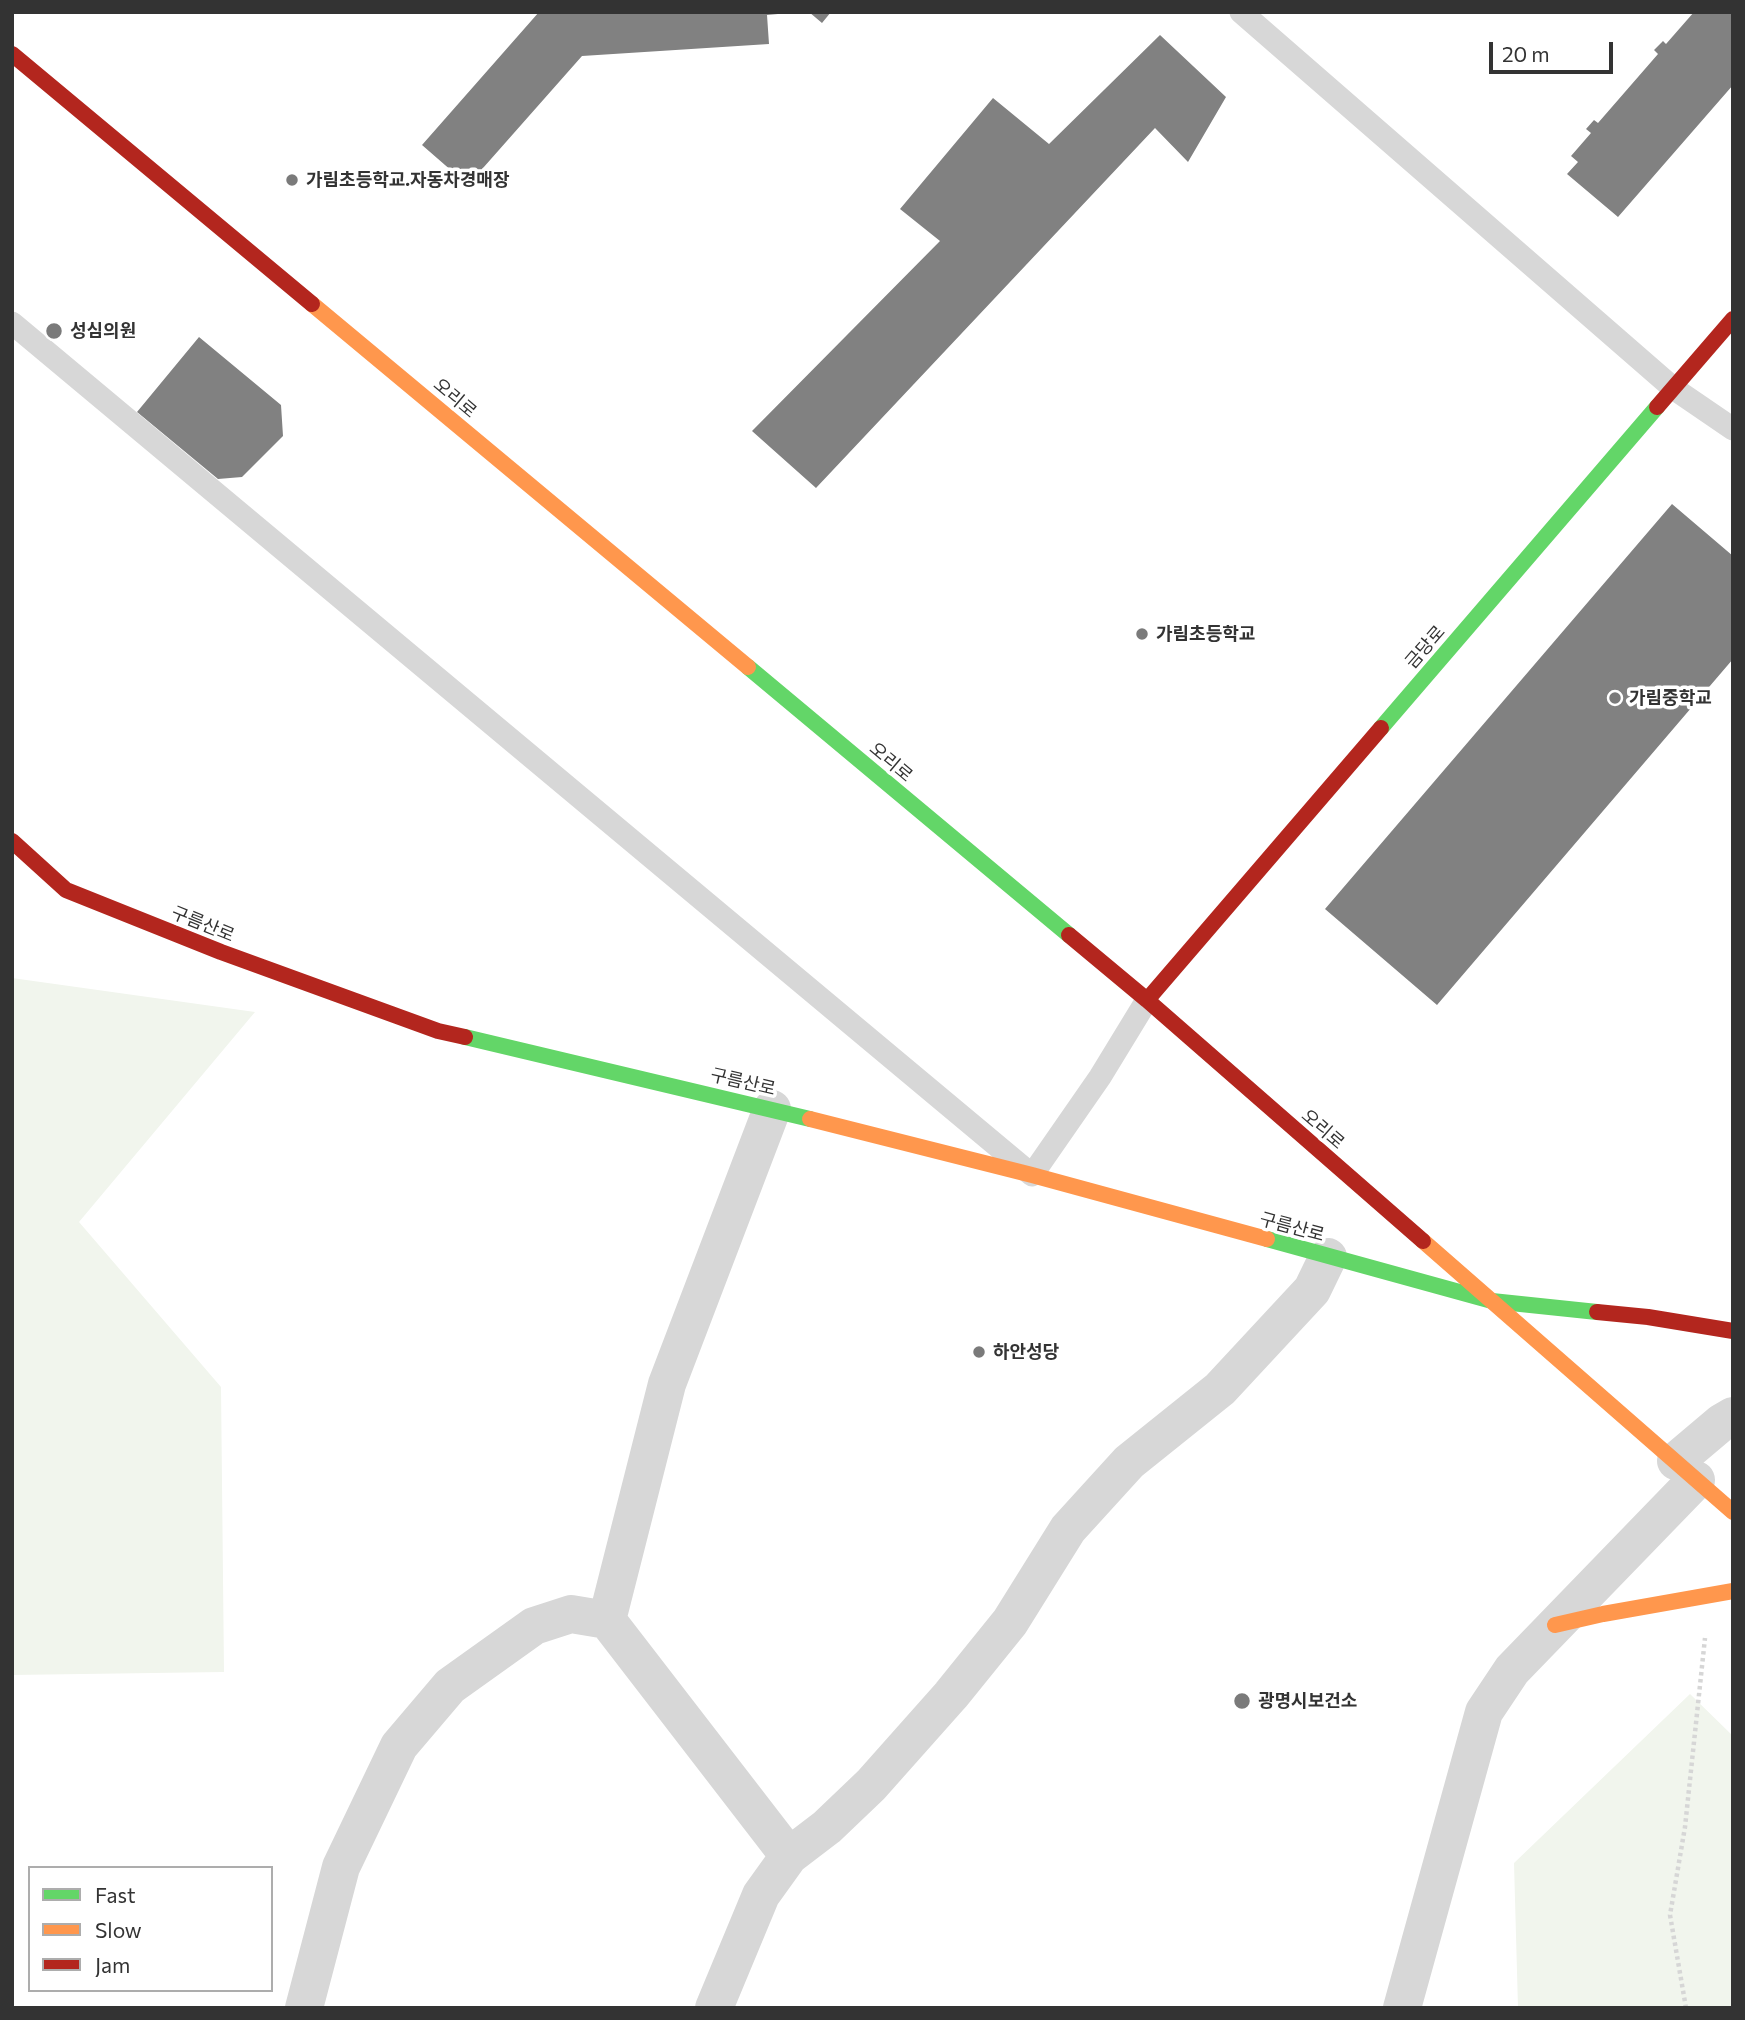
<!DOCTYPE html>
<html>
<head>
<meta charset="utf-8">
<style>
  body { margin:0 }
  #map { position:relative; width:1745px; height:2020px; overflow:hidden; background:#fff; font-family:Commissioner,sans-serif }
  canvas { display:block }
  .frame { position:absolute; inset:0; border:14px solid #333; pointer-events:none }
  .legend { position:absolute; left:28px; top:1866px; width:245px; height:126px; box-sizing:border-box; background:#fff; border:2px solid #adadad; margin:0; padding:9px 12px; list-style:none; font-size:21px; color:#333 }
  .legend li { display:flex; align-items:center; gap:14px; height:35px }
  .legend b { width:35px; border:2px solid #adadad }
  .scale { position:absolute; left:1489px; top:42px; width:124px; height:32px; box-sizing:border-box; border:4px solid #333; border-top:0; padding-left:9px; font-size:21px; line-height:24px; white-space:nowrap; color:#333; -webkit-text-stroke:5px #fff; paint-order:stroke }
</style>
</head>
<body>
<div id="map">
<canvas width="1745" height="2020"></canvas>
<div class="frame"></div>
<ul class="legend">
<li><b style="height:9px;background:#63d668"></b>Fast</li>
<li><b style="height:9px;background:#ff974d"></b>Slow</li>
<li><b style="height:9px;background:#b3261e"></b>Jam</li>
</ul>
<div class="scale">20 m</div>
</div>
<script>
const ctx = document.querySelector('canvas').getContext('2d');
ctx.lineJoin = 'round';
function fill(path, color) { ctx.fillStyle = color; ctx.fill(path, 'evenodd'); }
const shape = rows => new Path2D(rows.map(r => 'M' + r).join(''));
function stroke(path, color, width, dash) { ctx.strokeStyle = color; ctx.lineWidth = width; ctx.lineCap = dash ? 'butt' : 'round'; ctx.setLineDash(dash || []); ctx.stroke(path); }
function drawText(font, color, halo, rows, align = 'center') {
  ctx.font = font + ' Commissioner,"Noto Sans KR",sans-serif'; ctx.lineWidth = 7; ctx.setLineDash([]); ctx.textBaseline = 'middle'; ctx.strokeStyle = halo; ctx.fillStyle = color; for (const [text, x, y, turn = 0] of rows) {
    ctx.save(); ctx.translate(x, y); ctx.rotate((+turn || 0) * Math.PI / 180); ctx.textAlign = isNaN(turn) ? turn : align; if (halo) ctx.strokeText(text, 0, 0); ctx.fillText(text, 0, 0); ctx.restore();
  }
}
const green = shape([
  [12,978,255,1012,79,1222,221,1387,224,1672,12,1675],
  [1690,1694,1733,1736,1733,2008,1518,2008,1514,1863]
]);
const building = shape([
  [539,12,778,12,778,14,767,15,769,44,582,56,468,185,422,145],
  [809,12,831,12,822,23],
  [1694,12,1733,12,1733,85,1618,217,1567,174,1578,162,1571,156,1591,133,1586,129,1594,120,1598,123,1658,54,1654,50,1663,41,1666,44],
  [1160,35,1226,97,1188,162,1155,128,816,488,752,431,940,241,900,209,993,98,1049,144],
  [199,337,281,405,283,436,242,477,218,479,137,412],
  [1672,504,1733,556,1733,659,1437,1005,1325,909]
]);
const path = shape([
  [1686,2008,1670,1915,1685,1827,1705,1638]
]);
const lane = shape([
  [1241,12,1673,388,1733,429],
  [12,323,1032,1175,1100,1077,1147,1000]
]);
const street = shape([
  [1676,1461,1721,1423,1733,1416],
  [607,1620,789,1856,827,1827,871,1785,951,1695,1010,1622,1068,1529,1129,1462,1220,1389,1312,1290,1328,1257],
  [304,2008,341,1867,399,1746,450,1686,534,1626,571,1614,607,1620,667,1384,772,1109],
  [714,2008,761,1895,789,1856],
  [1402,2008,1484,1712,1512,1670,1696,1480]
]);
const fast = shape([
  [748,667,1069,935],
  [1381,728,1657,407],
  [465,1037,810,1119],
  [1267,1239,1492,1301,1597,1312]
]);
const slow = shape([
  [312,304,748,667],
  [810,1119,1032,1175,1267,1239],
  [1423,1241,1733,1512],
  [1555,1625,1603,1614,1733,1591]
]);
const jam = shape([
  [12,54,312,304],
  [1657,407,1733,319],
  [12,841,66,890,221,952,438,1031,465,1037],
  [1069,935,1147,1000,1423,1241],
  [1147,1000,1381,728],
  [1597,1312,1648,1317,1733,1331]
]);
const markers = [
  [292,180,7,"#7a7a7a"],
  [54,331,9,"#7a7a7a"],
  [1142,634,7,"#7a7a7a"],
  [1615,698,7,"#7a7a7a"],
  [979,1352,7,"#7a7a7a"],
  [1242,1701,9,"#7a7a7a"]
];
const poiNames = [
  ["가림초등학교.자동차경매장",306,180],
  ["성심의원",70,331],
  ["가림초등학교",1156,634],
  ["가림중학교",1629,698],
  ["하안성당",993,1352],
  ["광명시보건소",1258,1701]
];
const streetNames = [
  ["오리로",455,398,40],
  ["금당로",1425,647,-49],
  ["오리로",891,762,40],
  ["구름산로",203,924,22],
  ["구름산로",743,1082,13],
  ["오리로",1323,1129,41],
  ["구름산로",1292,1227,15]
];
fill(green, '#f1f5ed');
fill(building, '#818181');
stroke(path, '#d6d6d6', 4.5, [3.5, 3.5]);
stroke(lane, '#d7d7d7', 23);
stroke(street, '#d7d7d7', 38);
stroke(fast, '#63d668', 16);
stroke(slow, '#ff974d', 16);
stroke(jam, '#b3261e', 16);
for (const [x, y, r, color] of markers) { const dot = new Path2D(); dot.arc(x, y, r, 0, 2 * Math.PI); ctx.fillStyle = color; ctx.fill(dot); stroke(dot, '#fff', 2.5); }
drawText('bold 18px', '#333', '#fff', poiNames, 'left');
drawText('18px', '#333', '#fff', streetNames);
</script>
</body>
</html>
